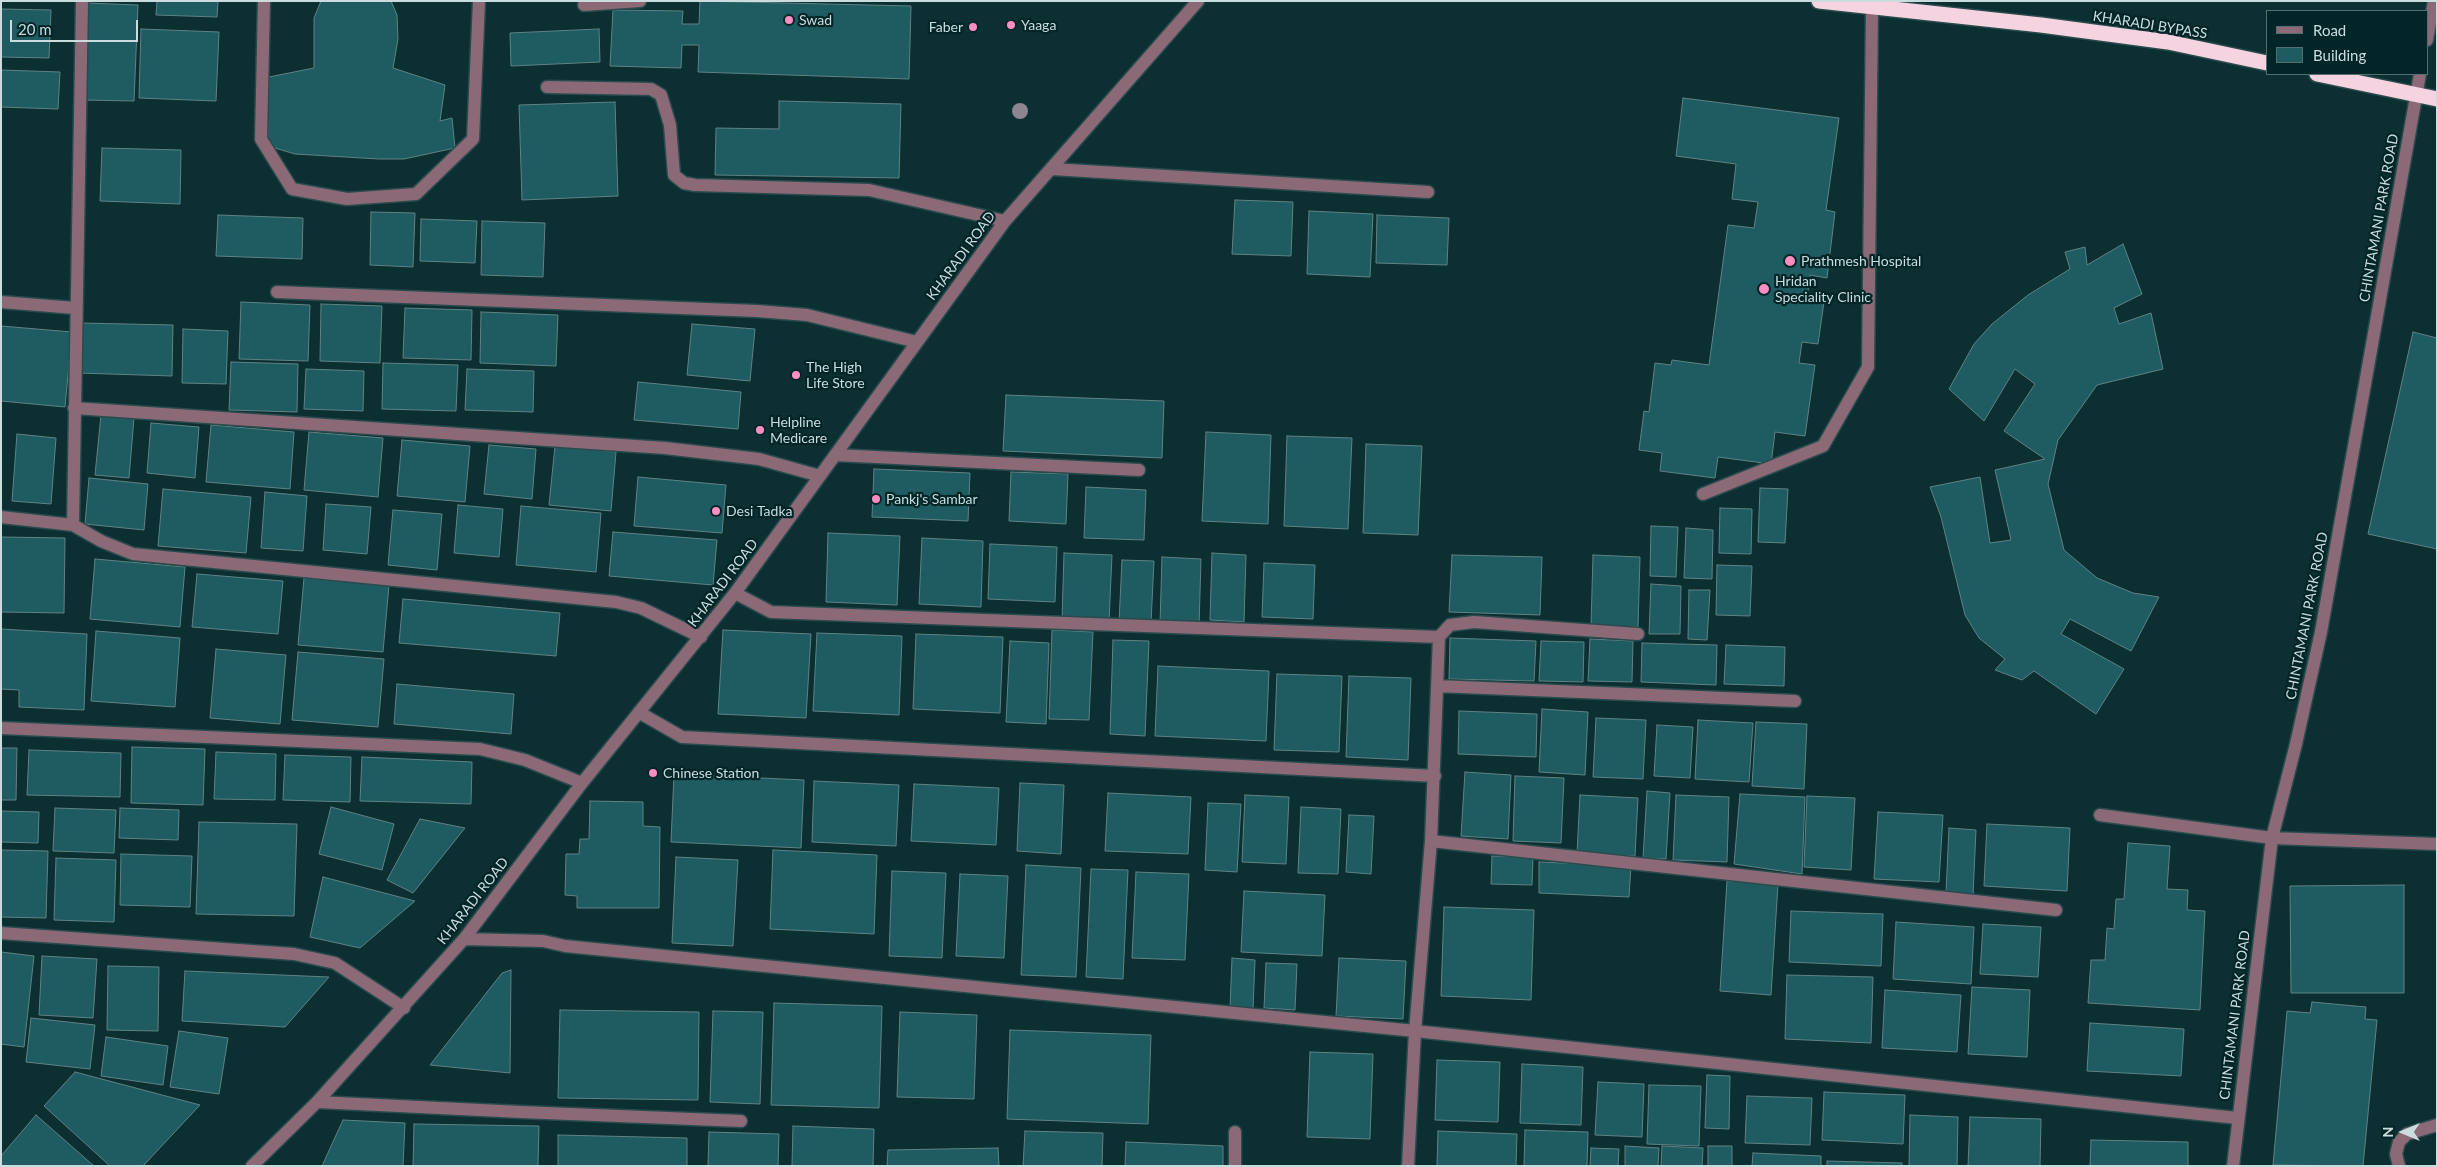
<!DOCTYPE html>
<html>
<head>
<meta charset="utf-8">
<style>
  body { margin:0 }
  #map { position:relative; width:2438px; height:1167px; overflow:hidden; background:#0c2f31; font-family:Lato,sans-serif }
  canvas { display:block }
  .frame { position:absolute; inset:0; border:2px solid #cadcde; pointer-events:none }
  .legend { position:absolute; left:2266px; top:10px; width:162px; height:65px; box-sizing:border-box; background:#022527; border:1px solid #526e70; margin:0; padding:6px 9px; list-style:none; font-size:15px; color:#cadcde }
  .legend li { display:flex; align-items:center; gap:10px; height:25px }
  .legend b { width:25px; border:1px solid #526e70 }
  .north { position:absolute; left:2378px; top:1107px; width:50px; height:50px; -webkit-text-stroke:4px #022527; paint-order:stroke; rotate:270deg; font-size:14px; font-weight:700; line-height:20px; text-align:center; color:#cadcde }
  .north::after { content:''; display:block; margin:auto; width:18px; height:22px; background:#cadcde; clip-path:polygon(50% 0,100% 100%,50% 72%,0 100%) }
  .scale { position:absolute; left:10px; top:20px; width:128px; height:22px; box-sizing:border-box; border:2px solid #cadcde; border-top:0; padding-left:6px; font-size:15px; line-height:18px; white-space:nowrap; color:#cadcde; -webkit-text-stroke:4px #022527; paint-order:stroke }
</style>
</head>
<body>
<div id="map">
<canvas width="2438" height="1167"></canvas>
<div class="frame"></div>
<ul class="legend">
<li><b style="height:6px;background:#8b6977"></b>Road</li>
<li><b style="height:14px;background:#1e5c61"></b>Building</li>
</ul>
<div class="north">N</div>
<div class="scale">20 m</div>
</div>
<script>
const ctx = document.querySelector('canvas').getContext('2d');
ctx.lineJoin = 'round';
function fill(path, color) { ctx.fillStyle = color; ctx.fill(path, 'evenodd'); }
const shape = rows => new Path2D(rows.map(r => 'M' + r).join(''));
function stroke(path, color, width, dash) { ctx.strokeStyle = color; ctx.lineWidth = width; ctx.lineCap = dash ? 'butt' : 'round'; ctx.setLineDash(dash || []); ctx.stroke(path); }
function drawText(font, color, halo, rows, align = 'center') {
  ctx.font = font + ' Lato,sans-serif'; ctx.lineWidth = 4.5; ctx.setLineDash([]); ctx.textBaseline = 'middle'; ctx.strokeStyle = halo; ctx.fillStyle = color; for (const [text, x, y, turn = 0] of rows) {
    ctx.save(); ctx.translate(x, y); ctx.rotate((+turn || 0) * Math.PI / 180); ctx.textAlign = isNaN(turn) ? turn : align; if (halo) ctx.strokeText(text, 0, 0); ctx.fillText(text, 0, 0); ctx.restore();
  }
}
const building = shape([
  [157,1,218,1,217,17,156,15,157,1],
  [321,1,391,1,397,15,398,39,393,68,445,85,440,121,452,118,455,148,404,159,379,159,295,154,268,146,269,77,314,68,314,18,321,1],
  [700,1,911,6,909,79,698,72,699,45,682,45,681,68,610,66,613,10,683,11,682,24,699,24,700,1],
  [86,3,138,5,134,101,83,100,86,3],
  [1,9,51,10,49,58,1,57,1,9],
  [141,29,219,32,216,101,139,98,141,29],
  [599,29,600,62,511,66,510,33,599,29],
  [1,70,60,72,58,109,1,107,1,70],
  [1683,98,1839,118,1826,210,1835,212,1827,278,1810,275,1807,299,1824,302,1818,344,1802,342,1799,363,1815,365,1805,436,1775,432,1771,464,1718,457,1715,478,1660,471,1662,453,1639,450,1644,411,1649,412,1655,363,1671,365,1672,360,1709,365,1728,225,1754,228,1758,202,1732,199,1736,164,1676,156,1683,98],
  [779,101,901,104,899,178,715,175,716,128,779,129,779,101],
  [615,102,618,196,522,200,519,105,615,102],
  [102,148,181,150,180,204,100,201,102,148],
  [1235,200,1293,202,1291,256,1232,254,1235,200],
  [1309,211,1373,214,1370,277,1307,274,1309,211],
  [371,212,415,213,413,267,370,265,371,212],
  [218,215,303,218,302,259,216,256,218,215],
  [1377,215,1449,218,1447,265,1376,263,1377,215],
  [421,219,477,221,475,263,420,261,421,219],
  [482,221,545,223,543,277,481,275,482,221],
  [2123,244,2142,294,2114,308,2119,324,2151,313,2163,369,2097,385,2058,440,2048,484,2064,550,2097,578,2133,593,2159,597,2131,651,2070,619,2061,634,2124,669,2096,714,2034,671,2022,680,1995,670,2005,659,1979,638,1965,615,1941,517,1930,487,1980,477,1990,543,2011,540,1995,470,2045,459,2004,431,2035,384,2015,369,1984,421,1949,389,1974,344,1992,324,2028,295,2070,269,2065,252,2085,247,2087,265,2123,244],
  [241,302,310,305,308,361,239,359,241,302],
  [321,304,382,306,380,363,320,361,321,304],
  [405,308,472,310,471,360,403,358,405,308],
  [481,312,558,315,556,366,480,363,481,312],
  [80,323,173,325,172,376,78,373,80,323],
  [692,324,755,329,750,381,687,375,692,324],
  [1,326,72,332,65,407,1,401,1,326],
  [183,329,228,331,226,384,182,383,183,329],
  [2413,332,2437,338,2437,549,2368,534,2413,332],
  [231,362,298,364,297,412,229,410,231,362],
  [383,363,458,365,456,411,382,409,383,363],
  [306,369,364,371,363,411,304,409,306,369],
  [467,369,534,371,533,412,465,410,467,369],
  [638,382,741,392,738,429,634,420,638,382],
  [1006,395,1164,401,1162,458,1003,451,1006,395],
  [101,415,134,418,129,478,95,475,101,415],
  [151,423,199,427,195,478,147,473,151,423],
  [211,425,294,432,290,489,206,482,211,425],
  [309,432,383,438,378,497,304,490,309,432],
  [1206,432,1271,435,1268,524,1202,521,1206,432],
  [17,434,56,438,51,504,12,501,17,434],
  [1287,436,1352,438,1348,529,1284,526,1287,436],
  [402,440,470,446,465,502,397,496,402,440],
  [1366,444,1422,446,1418,535,1363,533,1366,444],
  [489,445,536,449,532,499,484,494,489,445],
  [555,446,616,452,611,511,549,505,555,446],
  [874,469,970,473,968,521,872,517,874,469],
  [1011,472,1068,474,1066,524,1009,521,1011,472],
  [638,477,726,485,722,533,634,526,638,477],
  [89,478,148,484,144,530,85,524,89,478],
  [1086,487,1146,490,1144,540,1084,538,1086,487],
  [1760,488,1788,489,1785,543,1758,542,1760,488],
  [163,489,251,497,246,553,158,546,163,489],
  [265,492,307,496,303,551,261,548,265,492],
  [326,504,371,507,367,554,323,550,326,504],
  [458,505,503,509,499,557,454,553,458,505],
  [521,506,601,513,596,572,516,565,521,506],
  [1720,508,1752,509,1751,554,1719,553,1720,508],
  [393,510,442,514,437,570,388,565,393,510],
  [1651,526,1678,527,1676,577,1650,576,1651,526],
  [1686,528,1713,530,1712,579,1684,578,1686,528],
  [613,532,717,540,713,585,609,576,613,532],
  [828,533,900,536,897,605,826,602,828,533],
  [1,537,65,538,64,613,1,612,1,537],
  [922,538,983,541,981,607,919,604,922,538],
  [990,544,1057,547,1055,602,988,599,990,544],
  [1064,553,1112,555,1109,622,1062,620,1064,553],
  [1212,553,1246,555,1244,622,1210,620,1212,553],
  [1452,555,1542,557,1540,615,1449,612,1452,555],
  [1593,555,1640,557,1638,627,1591,626,1593,555],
  [1162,557,1201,559,1199,626,1160,624,1162,557],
  [95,559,185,567,180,627,90,619,95,559],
  [1122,560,1154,561,1151,623,1119,622,1122,560],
  [1264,563,1315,565,1313,619,1262,617,1264,563],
  [1717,565,1752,566,1750,616,1716,615,1717,565],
  [197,574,283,581,278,634,192,627,197,574],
  [304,578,389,585,383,652,298,645,304,578],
  [1651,584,1681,586,1680,634,1649,634,1651,584],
  [1689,590,1710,590,1707,640,1688,639,1689,590],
  [403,599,560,613,556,656,399,643,403,599],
  [1,629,87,634,84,710,19,707,19,690,1,689,1,629],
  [723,630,811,634,806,718,718,714,723,630],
  [1052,630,1093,632,1089,720,1049,719,1052,630],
  [96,631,180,638,175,707,91,701,96,631],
  [817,633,902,636,899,715,813,711,817,633],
  [916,634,1003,637,1000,713,913,709,916,634],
  [1450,638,1536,641,1534,681,1449,679,1450,638],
  [1590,639,1633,641,1632,682,1588,681,1590,639],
  [1113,640,1149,641,1145,736,1110,734,1113,640],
  [1010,641,1049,643,1046,724,1006,722,1010,641],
  [1541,641,1584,642,1583,682,1539,681,1541,641],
  [1642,643,1717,645,1716,685,1641,682,1642,643],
  [1726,645,1785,647,1784,686,1724,684,1726,645],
  [216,649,286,655,280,724,210,718,216,649],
  [298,652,384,659,378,727,292,720,298,652],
  [1158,666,1269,671,1266,741,1155,736,1158,666],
  [1277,674,1342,676,1339,752,1274,750,1277,674],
  [1349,676,1411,678,1408,760,1346,757,1349,676],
  [397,684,514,694,511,734,394,724,397,684],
  [1542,709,1588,712,1585,775,1539,772,1542,709],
  [1459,711,1537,714,1536,757,1458,754,1459,711],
  [1596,718,1646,720,1643,779,1593,777,1596,718],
  [1698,720,1753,723,1749,782,1695,779,1698,720],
  [1756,722,1807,724,1804,789,1752,786,1756,722],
  [1657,725,1693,727,1690,778,1654,776,1657,725],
  [132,747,205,749,203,805,131,803,132,747],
  [1,748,17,748,16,800,1,800,1,748],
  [29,750,121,753,120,797,27,795,29,750],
  [216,752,276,754,275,800,214,799,216,752],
  [285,755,351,757,350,802,283,800,285,755],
  [362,757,472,762,471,804,360,801,362,757],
  [1465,772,1511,775,1508,839,1461,836,1465,772],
  [674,774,804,780,801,848,671,842,674,774],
  [1515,776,1564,778,1561,843,1513,841,1515,776],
  [814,781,899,785,896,846,812,842,814,781],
  [1020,783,1064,785,1061,854,1017,851,1020,783],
  [914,784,999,788,996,845,911,841,914,784],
  [1647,791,1670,793,1666,859,1643,858,1647,791],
  [1108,793,1191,797,1188,854,1105,851,1108,793],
  [1740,794,1805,797,1802,874,1734,864,1740,794],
  [1245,795,1289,797,1286,864,1242,862,1245,795],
  [1580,795,1638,798,1635,856,1577,853,1580,795],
  [1676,795,1729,797,1727,862,1673,860,1676,795],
  [1807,796,1855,798,1851,870,1804,867,1807,796],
  [590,801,643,802,643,826,660,827,659,908,577,908,577,896,565,895,566,854,579,854,580,839,589,839,590,801],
  [1208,803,1241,804,1237,872,1205,870,1208,803],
  [331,807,394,824,382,870,319,854,331,807],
  [1301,807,1341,809,1338,874,1298,873,1301,807],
  [55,808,116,810,114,853,53,851,55,808],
  [120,808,179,810,178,840,119,838,120,808],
  [1,811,39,812,38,843,1,842,1,811],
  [1878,812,1943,815,1939,882,1874,879,1878,812],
  [1349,815,1374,816,1371,874,1346,872,1349,815],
  [420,819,465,828,413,893,387,880,420,819],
  [199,822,297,824,294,916,196,914,199,822],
  [1987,824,2070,828,2067,891,1984,886,1987,824],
  [1949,828,1976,830,1973,895,1946,893,1949,828],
  [2128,843,2170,846,2167,889,2188,890,2187,910,2205,911,2200,1010,2088,1003,2091,960,2105,960,2107,928,2114,929,2116,899,2124,899,2128,843],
  [1,850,48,851,46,918,1,917,1,850],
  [773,850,877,855,874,934,770,929,773,850],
  [121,854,192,856,190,907,120,905,121,854],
  [1492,856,1533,857,1532,885,1491,884,1492,856],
  [676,857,738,860,733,946,672,943,676,857],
  [56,858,116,860,114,922,54,920,56,858],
  [1539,862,1631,866,1629,897,1539,893,1539,862],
  [1026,865,1081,868,1076,977,1021,975,1026,865],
  [1091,869,1128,870,1123,979,1086,977,1091,869],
  [892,871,946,873,942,958,889,956,892,871],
  [1136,872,1189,874,1185,960,1132,958,1136,872],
  [960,874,1008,876,1004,958,956,956,960,874],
  [323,877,415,901,360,948,310,937,323,877],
  [1727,881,1778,884,1771,995,1720,991,1727,881],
  [2404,885,2404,993,2291,993,2290,886,2404,885],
  [1244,891,1325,895,1322,956,1241,952,1244,891],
  [1444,907,1534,910,1531,1000,1441,996,1444,907],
  [1791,911,1883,914,1881,966,1789,962,1791,911],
  [1896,922,1974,927,1971,984,1893,979,1896,922],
  [1983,924,2041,927,2038,977,1980,974,1983,924],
  [1,952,34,956,24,1047,1,1044,1,952],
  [42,956,97,959,93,1018,39,1015,42,956],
  [1232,958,1255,960,1253,1009,1230,1008,1232,958],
  [1339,958,1406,961,1403,1019,1336,1016,1339,958],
  [1266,963,1297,964,1295,1010,1264,1008,1266,963],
  [108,966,159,967,158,1031,107,1030,108,966],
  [511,970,510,1073,430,1065,502,973,511,970],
  [185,971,329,977,285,1027,182,1021,185,971],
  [1787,975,1873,977,1871,1043,1785,1039,1787,975],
  [1972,987,2030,990,2027,1057,1968,1054,1972,987],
  [1885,990,1961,995,1957,1052,1882,1048,1885,990],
  [2312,1002,2366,1007,2365,1019,2377,1020,2363,1166,2273,1165,2287,1011,2310,1013,2312,1002],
  [774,1003,882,1006,879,1108,771,1105,774,1003],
  [560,1010,699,1012,698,1100,558,1098,560,1010],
  [713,1011,763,1012,760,1104,710,1102,713,1011],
  [900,1012,977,1015,974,1099,897,1097,900,1012],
  [31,1018,95,1025,90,1069,26,1062,31,1018],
  [2090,1023,2184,1029,2181,1076,2087,1071,2090,1023],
  [1010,1030,1151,1035,1148,1124,1007,1119,1010,1030],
  [179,1031,228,1038,219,1094,170,1087,179,1031],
  [106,1037,168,1046,163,1085,101,1076,106,1037],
  [1310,1052,1373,1054,1370,1139,1307,1137,1310,1052],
  [1437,1060,1500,1062,1498,1122,1435,1120,1437,1060],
  [1522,1064,1583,1067,1581,1125,1520,1123,1522,1064],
  [75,1072,200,1105,143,1166,110,1166,44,1106,75,1072],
  [1707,1075,1730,1076,1729,1129,1705,1128,1707,1075],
  [1598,1082,1644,1084,1642,1137,1595,1135,1598,1082],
  [1649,1085,1701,1086,1699,1146,1647,1144,1649,1085],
  [1824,1092,1905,1095,1903,1144,1822,1140,1824,1092],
  [1747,1096,1812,1098,1810,1145,1745,1143,1747,1096],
  [36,1115,94,1166,1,1166,1,1156,36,1115],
  [1910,1115,1958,1117,1957,1166,1909,1166,1910,1115],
  [1970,1117,2041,1119,2040,1166,1968,1166,1970,1117],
  [343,1120,405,1123,403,1166,322,1166,343,1120],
  [414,1124,539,1126,538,1166,413,1166,414,1124],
  [793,1126,874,1129,873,1166,792,1166,793,1126],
  [1525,1130,1588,1132,1587,1166,1524,1166,1525,1130],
  [1025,1131,1103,1133,1102,1166,1023,1166,1025,1131],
  [1438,1131,1517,1134,1516,1166,1437,1166,1438,1131],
  [709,1132,779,1134,778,1166,708,1166,709,1132],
  [558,1135,687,1138,687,1166,558,1166,558,1135],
  [2091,1140,2188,1142,2188,1166,2090,1166,2091,1140],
  [1126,1142,1223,1146,1223,1166,1125,1166,1126,1142],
  [1625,1146,1659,1148,1658,1166,1625,1166,1625,1146],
  [1662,1146,1703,1148,1702,1166,1661,1166,1662,1146],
  [1708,1146,1732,1146,1732,1166,1708,1166,1708,1146],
  [998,1148,999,1166,887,1166,888,1150,998,1148],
  [1591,1148,1619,1149,1618,1166,1590,1166,1591,1148],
  [1753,1153,1821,1156,1821,1166,1752,1166,1753,1153],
  [1827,1161,1902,1163,1902,1166,1827,1166,1827,1161]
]);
const minor = shape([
  [264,1,261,139,292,189,347,199,416,194,473,139,479,1],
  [584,5,640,1],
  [2427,40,2434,1],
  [547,87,651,89,661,95,670,125,674,175,684,183,695,185,869,190,1005,221],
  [1052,169,1428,192],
  [277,292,757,311,807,315,917,342],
  [1,302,75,308],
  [74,408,665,448,759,459,820,476],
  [835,455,1139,470],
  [1703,494,1823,446,1868,367,1872,8],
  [1,517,73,525,101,541,133,554,616,602,641,608,701,637],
  [73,525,82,1],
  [735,593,771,612,1439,637],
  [1437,686,1795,701],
  [640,713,682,737,1435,776],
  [1,728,480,749,525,760,582,783],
  [2100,815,2272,838,2437,844],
  [1431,841,2056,910],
  [1,933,294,954,335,963,404,1008],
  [464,939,543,941,565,946,1415,1031,2237,1118],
  [317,1102,521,1112,741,1121],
  [1235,1132,1235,1166],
  [252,1166,317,1102,464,939,582,783,735,593,1005,221,1198,1],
  [1408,1166,1415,1031,1431,841,1439,637,1450,625,1474,622,1638,634],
  [2233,1166,2272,838,2296,744,2321,632,2420,74],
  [2399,1166,2396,1154,2399,1142,2407,1134,2437,1125]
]);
const highway = shape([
  [1819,1,2041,25,2168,42,2267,63],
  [2317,74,2437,99]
]);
const trees = [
  [1020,111]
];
const markers = [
  [789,20,5,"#fd8ec1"],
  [1011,25,5,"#fd8ec1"],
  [973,27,5,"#fd8ec1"],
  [1790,261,6,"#fd8ec1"],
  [1764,289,6,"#fd8ec1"],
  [796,375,5,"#fd8ec1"],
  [760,430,5,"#fd8ec1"],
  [876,499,5,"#fd8ec1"],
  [716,511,5,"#fd8ec1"],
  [653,773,5,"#fd8ec1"]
];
const poiNames = [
  ["Swad",799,20],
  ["Yaaga",1021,25],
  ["Faber",963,27,"right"],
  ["Prathmesh Hospital",1801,261],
  ["Hridan",1775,281],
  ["Speciality Clinic",1775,297],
  ["The High",806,367],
  ["Life Store",806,383],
  ["Helpline",770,422],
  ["Medicare",770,438],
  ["Pankj's Sambar",886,499],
  ["Desi Tadka",726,511],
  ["Chinese Station",663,773]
];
const streetNames = [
  ["KHARADI BYPASS",2150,25,9],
  ["CHINTAMANI PARK ROAD",2379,218,-80],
  ["KHARADI ROAD",961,256,-54],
  ["KHARADI ROAD",723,583,-53],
  ["CHINTAMANI PARK ROAD",2307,616,-79],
  ["KHARADI ROAD",473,901,-52],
  ["CHINTAMANI PARK ROAD",2235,1015,-83]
];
fill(building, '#1e5c61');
stroke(building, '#608285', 1);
stroke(minor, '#2a4b4d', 15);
stroke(highway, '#2a4b4d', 18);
stroke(minor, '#8b6977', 12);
stroke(highway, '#f6d3e1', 15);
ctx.fillStyle = '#8d858f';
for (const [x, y] of trees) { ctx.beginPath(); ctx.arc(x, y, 8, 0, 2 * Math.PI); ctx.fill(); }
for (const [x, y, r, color] of markers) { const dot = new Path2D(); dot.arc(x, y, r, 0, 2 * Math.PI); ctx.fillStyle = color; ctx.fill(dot); stroke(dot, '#022527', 2); }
drawText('14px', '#cadcde', '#022527', poiNames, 'left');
drawText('14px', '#cadcde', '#022527', streetNames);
</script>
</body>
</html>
